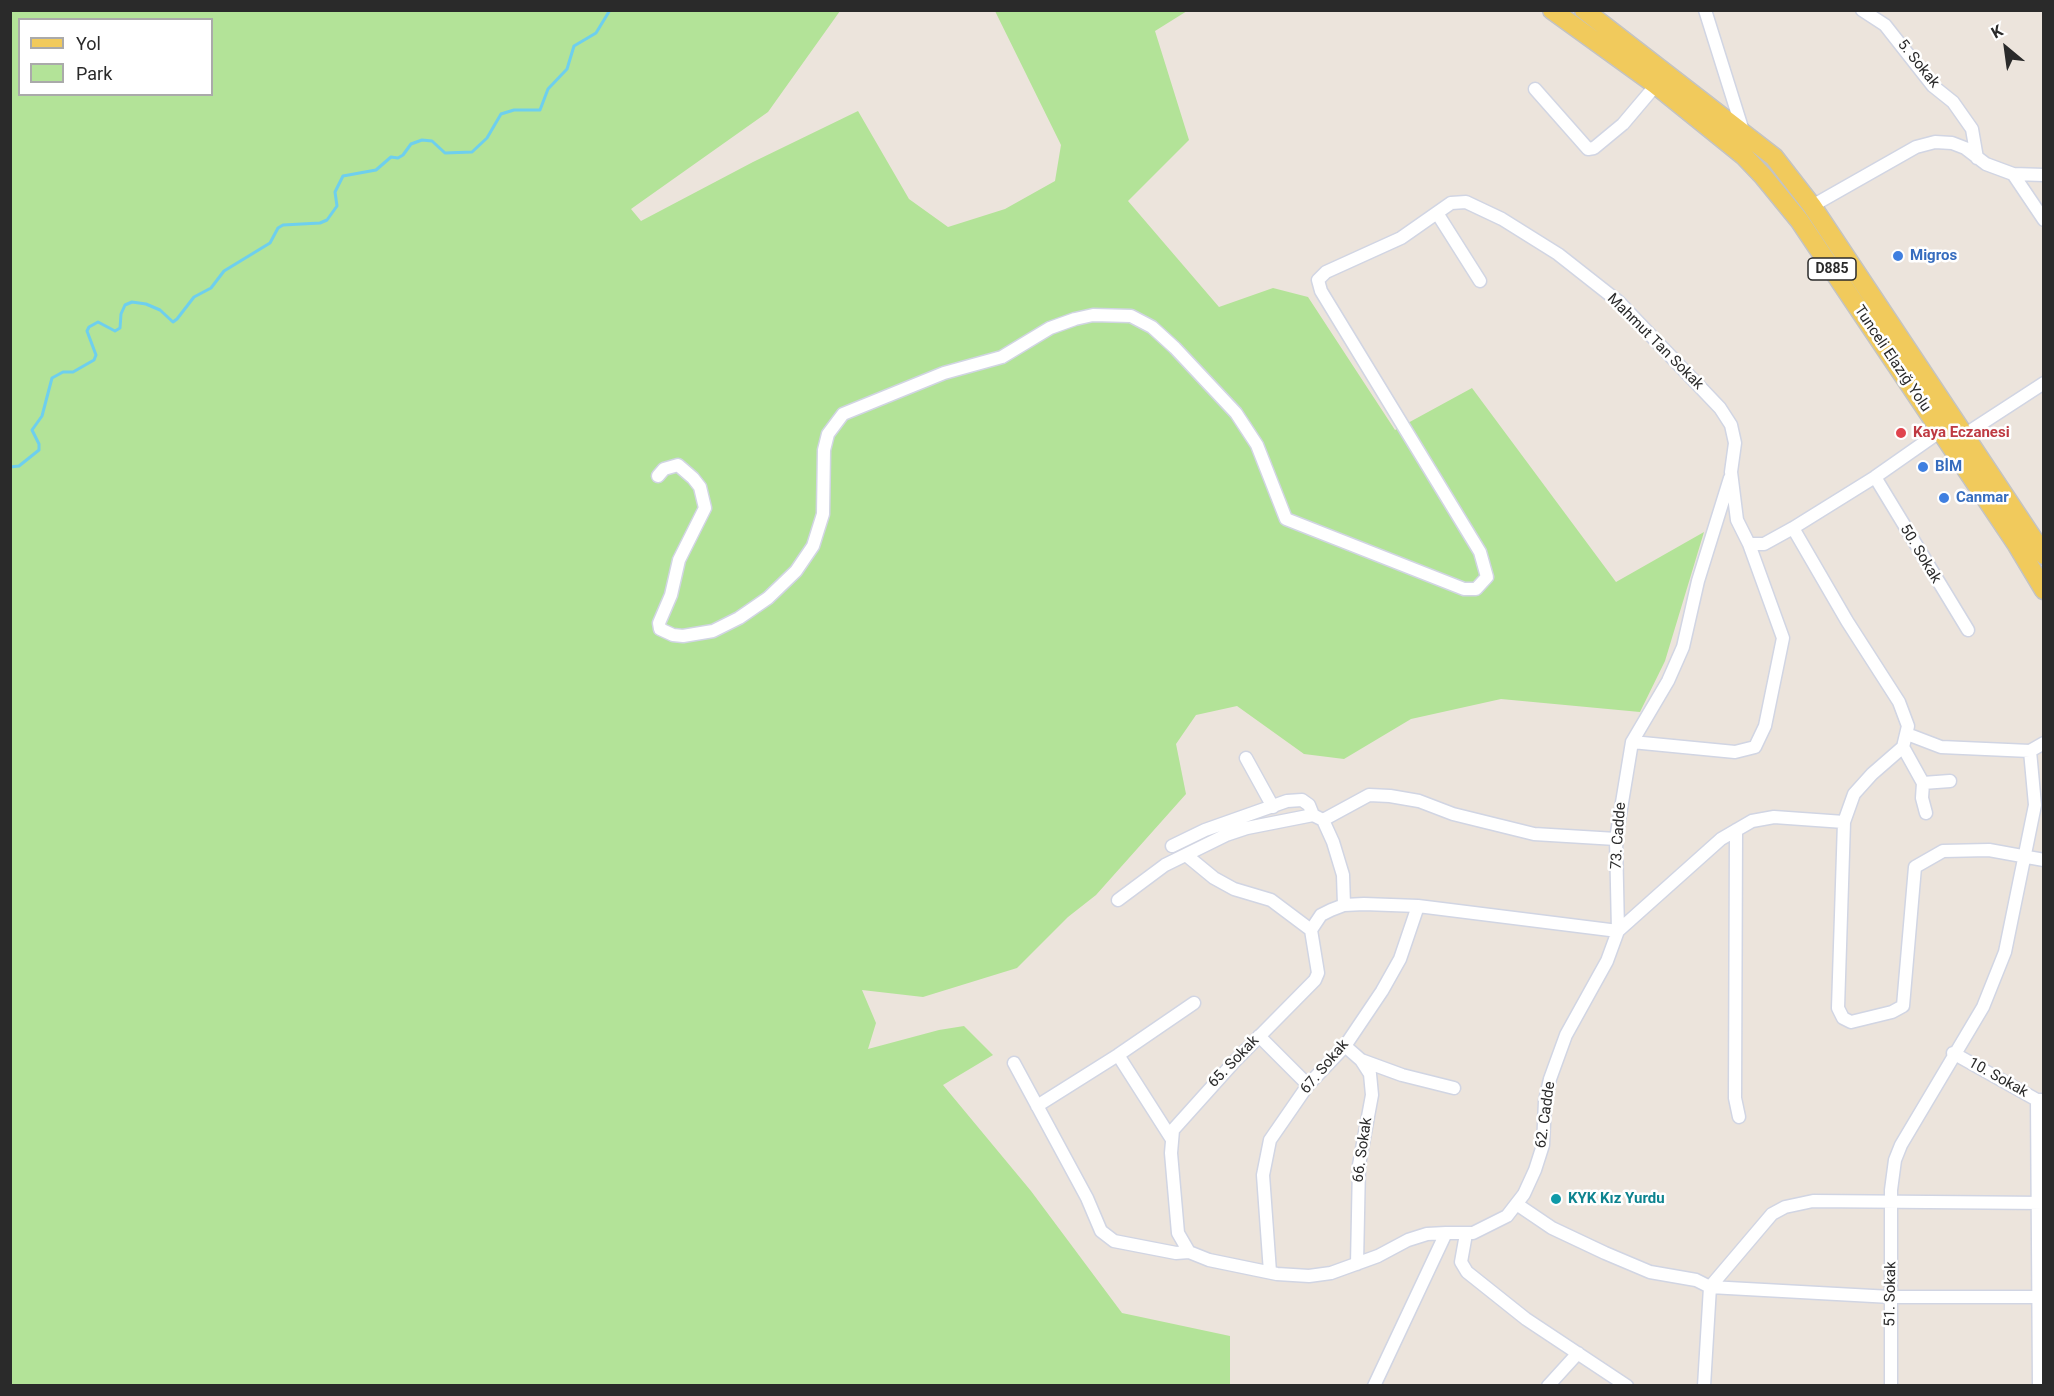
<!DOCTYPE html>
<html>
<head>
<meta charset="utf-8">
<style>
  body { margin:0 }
  #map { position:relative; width:2054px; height:1396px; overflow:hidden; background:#ece4dc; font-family:Roboto,sans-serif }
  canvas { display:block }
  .frame { position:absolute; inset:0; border:12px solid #2a2a2a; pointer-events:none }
  .legend { position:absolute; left:18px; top:18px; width:195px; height:78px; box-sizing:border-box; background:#fff; border:2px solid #aaa; margin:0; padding:8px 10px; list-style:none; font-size:18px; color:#2a2a2a }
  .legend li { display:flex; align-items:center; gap:12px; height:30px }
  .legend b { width:30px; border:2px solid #aaa }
  .north { position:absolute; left:1976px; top:18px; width:60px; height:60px; -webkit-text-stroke:4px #fff; paint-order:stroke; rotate:331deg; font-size:16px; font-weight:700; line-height:24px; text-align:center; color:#2a2a2a }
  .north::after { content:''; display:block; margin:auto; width:21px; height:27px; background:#2a2a2a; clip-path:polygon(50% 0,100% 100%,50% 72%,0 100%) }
</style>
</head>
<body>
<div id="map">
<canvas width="2054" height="1396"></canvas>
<div class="frame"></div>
<ul class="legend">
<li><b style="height:8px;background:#f1ca5c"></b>Yol</li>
<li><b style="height:16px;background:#b3e398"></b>Park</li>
</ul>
<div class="north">K</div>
</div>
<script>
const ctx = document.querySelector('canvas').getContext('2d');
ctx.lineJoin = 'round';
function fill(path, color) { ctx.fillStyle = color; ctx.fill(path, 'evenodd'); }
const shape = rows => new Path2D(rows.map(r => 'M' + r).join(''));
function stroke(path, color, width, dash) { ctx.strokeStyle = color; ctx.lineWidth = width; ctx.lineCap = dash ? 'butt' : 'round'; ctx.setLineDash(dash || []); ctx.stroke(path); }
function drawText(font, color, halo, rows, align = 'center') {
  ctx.font = font + ' Roboto,sans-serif'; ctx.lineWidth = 5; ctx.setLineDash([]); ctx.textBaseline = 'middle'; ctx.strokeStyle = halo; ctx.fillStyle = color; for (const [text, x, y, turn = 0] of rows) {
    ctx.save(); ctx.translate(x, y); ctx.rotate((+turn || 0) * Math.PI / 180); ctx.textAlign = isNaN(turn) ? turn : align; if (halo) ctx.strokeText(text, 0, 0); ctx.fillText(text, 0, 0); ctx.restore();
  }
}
const green = shape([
  [10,11,840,11,768,112,631,209,641,221,753,162,858,111,909,199,948,227,1005,209,1055,181,1061,145,995,11,1187,11,1155,31,1189,140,1128,201,1219,307,1273,288,1308,297,1395,430,1472,388,1616,582,1704,532,1665,661,1640,712,1501,699,1411,719,1344,759,1304,754,1237,706,1196,715,1176,744,1186,794,1096,895,1068,917,1017,968,923,997,862,990,876,1023,868,1049,939,1030,964,1026,993,1055,943,1085,1031,1191,1122,1313,1230,1336,1230,1385,11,1385],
  [20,20,212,20,212,94,20,94]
]);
const stream = shape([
  [10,467,19,466,39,450,39,444,32,430,42,416,52,378,63,372,73,372,94,360,96,355,87,331,89,327,98,322,115,331,120,328,121,314,125,305,132,302,146,304,160,310,173,322,177,319,194,297,211,288,224,271,270,243,278,228,283,225,320,223,327,220,337,206,335,192,343,176,376,170,391,157,398,158,403,155,411,144,422,140,432,141,445,153,472,152,487,138,501,114,514,110,540,110,548,89,567,69,574,46,596,33,610,10]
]);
const minor = shape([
  [1705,10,1743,131],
  [1862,10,1885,25,1933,86,1953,102,1972,129,1977,158],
  [1535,89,1588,149,1594,148,1623,124,1656,85],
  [2013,174,2044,220],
  [1812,206,1916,147,1935,142,1952,143,1965,148,1986,164,2013,174,2044,175],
  [1437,213,1480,281],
  [1964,435,2044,383],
  [658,476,664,469,678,465,693,478,700,487,705,508,679,560,671,595,659,623,660,629,673,635,683,636,713,631,739,618,768,598,796,571,813,546,823,514,824,450,828,434,843,414,944,373,1002,357,1050,328,1075,319,1093,315,1131,316,1152,327,1175,348,1236,413,1257,445,1286,519,1464,589,1476,589,1487,577,1480,552,1321,291,1318,280,1326,272,1401,238,1451,203,1466,202,1502,219,1558,254,1619,302,1720,408,1731,425,1735,443,1731,472,1737,520,1749,544,1783,638,1765,726,1755,747,1735,752,1632,742],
  [1875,477,1968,630],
  [1793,528,1847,621,1899,702,1908,726,1903,747,1872,774,1854,794,1844,822,1838,1008,1843,1018,1851,1022,1892,1012,1903,1006,1915,867,1943,851,1989,850,2044,860],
  [1749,544,1764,544,1793,528,1875,477,1945,428],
  [1907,734,1941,747,2030,751,2044,743],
  [1903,747,1923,783,1922,798,1926,813],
  [1246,758,1273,807],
  [1923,783,1950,781],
  [1323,820,1369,795,1390,796,1419,801,1453,814,1534,834,1616,839],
  [1736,830,1735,1098,1739,1117],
  [1172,846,1205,830,1287,801,1302,800,1309,805,1313,815],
  [1186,855,1214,878,1234,889,1271,900,1311,930],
  [1118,900,1165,865,1226,835,1247,828,1313,815,1323,820,1333,842,1343,875,1344,905],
  [1618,931,1721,839,1752,821,1774,817,1844,822],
  [1259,1036,1308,1085],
  [1345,1046,1361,1060,1370,1074,1372,1095,1359,1165,1357,1264],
  [1953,1053,2037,1100,2044,1100],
  [1118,1055,1171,1138],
  [1361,1060,1402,1075,1454,1088],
  [1014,1063,1087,1198,1101,1231,1114,1241,1176,1253,1189,1252],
  [2037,1100,2039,1386],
  [1037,1106,1118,1055,1194,1003],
  [1518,1205,1552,1228,1605,1253,1650,1272,1696,1280,1710,1287,1891,1297,2037,1297],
  [1446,1233,1427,1234,1408,1240,1378,1256,1331,1273,1309,1276,1277,1274,1209,1260,1189,1252,1178,1233,1171,1153,1173,1130,1235,1061,1315,980,1318,973,1311,930,1321,915,1331,910,1344,905,1364,904,1418,906,1618,931],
  [1466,1234,1461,1262,1467,1272,1526,1319,1627,1386],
  [1270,1272,1263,1175,1270,1140,1308,1085,1345,1046,1382,991,1400,959,1418,906],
  [1374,1386,1446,1233,1473,1233,1507,1216,1524,1194,1535,1170,1543,1145,1545,1101,1550,1079,1566,1035,1607,961,1618,931,1616,839,1632,742,1668,681,1683,647,1698,581,1730,478],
  [1548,1386,1578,1353],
  [1704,1386,1710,1287,1772,1214,1785,1207,1813,1201,2044,1203],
  [1891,1386,1891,1190,1895,1160,1901,1145,1983,1007,2005,952,2035,805,2030,751]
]);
const primary = shape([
  [1552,10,1656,85,1744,156,1763,176,1799,220,2017,545,2044,590],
  [1584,10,1774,157,1812,206,2044,555]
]);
const markers = [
  [1898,256,6,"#3f7fe0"],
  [1901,433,6,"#e0444e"],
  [1923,467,6,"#3f7fe0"],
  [1944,498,6,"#3f7fe0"],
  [1556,1199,6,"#0f9aa8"]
];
const shields = [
  [1832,269,48]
];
const shieldNames = [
  ["D885",1832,269]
];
const streetNames = [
  ["5. Sokak",1918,64,51],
  ["Mahmut Tan Sokak",1655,342,45],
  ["Tunceli Elazığ Yolu",1892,359,56],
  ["50. Sokak",1920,554,59],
  ["73. Cadde",1619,836,-86],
  ["65. Sokak",1234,1062,-46],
  ["67. Sokak",1325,1067,-50],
  ["10. Sokak",1998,1078,29],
  ["62. Cadde",1546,1115,-82],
  ["66. Sokak",1363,1150,-82],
  ["51. Sokak",1891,1294,-89]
];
const shopNames = [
  ["Migros",1910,256],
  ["BİM",1935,467],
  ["Canmar",1956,498]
];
const healthNames = [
  ["Kaya Eczanesi",1913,433]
];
const cultureNames = [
  ["KYK Kız Yurdu",1568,1199]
];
fill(green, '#b3e398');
stroke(stream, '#6ecfee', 3);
stroke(minor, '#d1d5e3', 15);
stroke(primary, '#c3c3c3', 21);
stroke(minor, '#fff', 12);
stroke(primary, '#f1ca5c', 18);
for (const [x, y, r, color] of markers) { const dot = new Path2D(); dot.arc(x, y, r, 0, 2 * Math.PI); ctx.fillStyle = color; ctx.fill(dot); stroke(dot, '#fff', 2); }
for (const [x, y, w] of shields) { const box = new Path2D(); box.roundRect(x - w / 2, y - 11, w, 22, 4.5); ctx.fillStyle = '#fff'; ctx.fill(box); stroke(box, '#2a2a2a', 1.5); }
drawText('bold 14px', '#2a2a2a', null, shieldNames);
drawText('15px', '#2a2a2a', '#fff', streetNames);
drawText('bold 15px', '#366cbe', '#fff', shopNames, 'left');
drawText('bold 15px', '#be3a42', '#fff', healthNames, 'left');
drawText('bold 15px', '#0d838f', '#fff', cultureNames, 'left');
</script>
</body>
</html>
